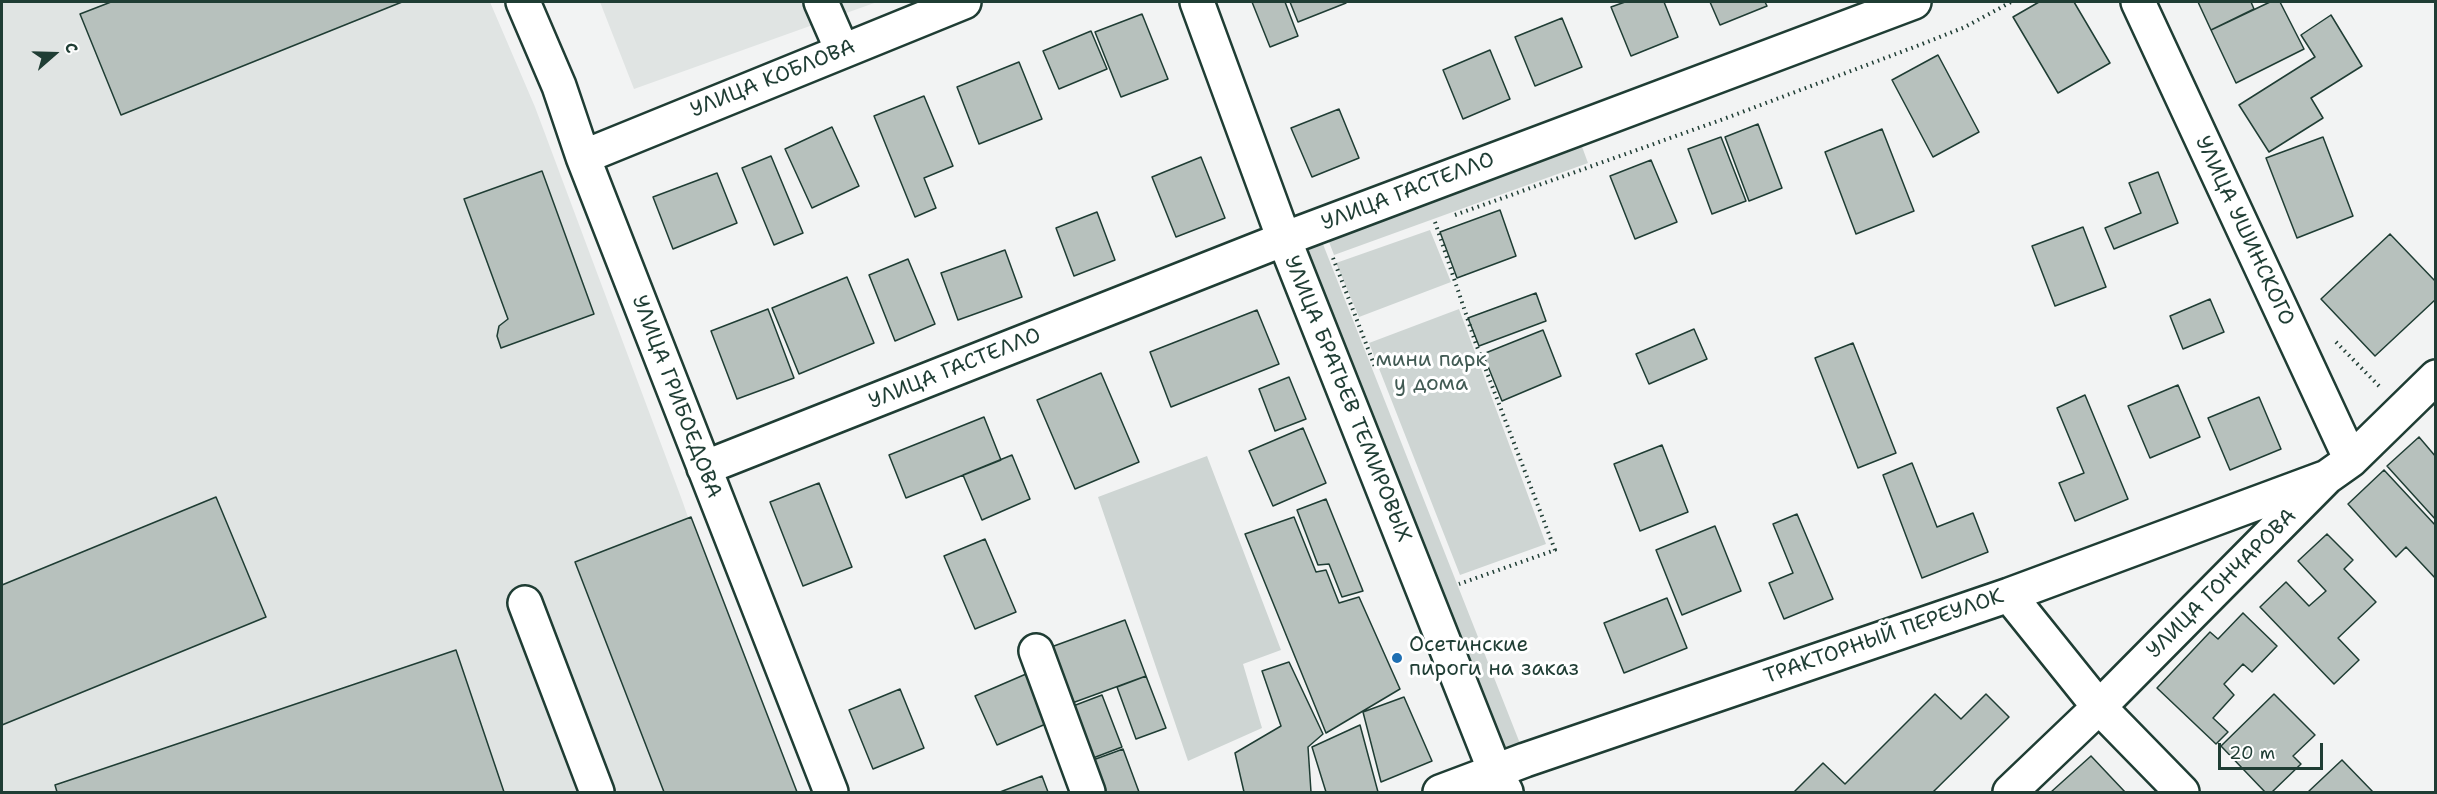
<!DOCTYPE html>
<html>
<head>
<meta charset="utf-8">
<style>
  body { margin:0 }
  #map { position:relative; width:2437px; height:794px; overflow:hidden; background:#f2f3f3; font-family:"Shantell Sans",sans-serif }
  canvas { display:block }
  .frame { position:absolute; inset:0; border:3px solid #1f3d34; pointer-events:none }
  .north { position:absolute; left:24px; top:24px; width:60px; height:60px; -webkit-text-stroke:4px #fff; paint-order:stroke; rotate:70deg; font-size:16px; font-weight:700; line-height:24px; text-align:center; color:#1f3d34 }
  .north::after { content:''; display:block; margin:auto; width:21px; height:27px; background:#1f3d34; clip-path:polygon(50% 0,100% 100%,50% 72%,0 100%) }
  .scale { position:absolute; left:2218px; top:743px; width:105px; height:27px; box-sizing:border-box; border:3px solid #1f3d34; border-top:0; padding-left:8px; font-size:18px; line-height:21px; white-space:nowrap; color:#1f3d34; -webkit-text-stroke:4px #fff; paint-order:stroke }
</style>
</head>
<body>
<div id="map">
<canvas width="2437" height="794"></canvas>
<div class="frame"></div>
<div class="north">С</div>
<div class="scale">20 m</div>
</div>
<script>
const ctx = document.querySelector('canvas').getContext('2d');
ctx.lineJoin = 'round';
function fill(path, color) { ctx.fillStyle = color; ctx.fill(path, 'evenodd'); }
const shape = rows => new Path2D(rows.map(r => 'M' + r).join(''));
function stroke(path, color, width, dash) { ctx.strokeStyle = color; ctx.lineWidth = width; ctx.lineCap = dash ? 'butt' : 'round'; ctx.setLineDash(dash || []); ctx.stroke(path); }
function drawText(font, color, halo, rows, align = 'center') {
  ctx.font = font + ' "Shantell Sans",sans-serif'; ctx.lineWidth = 6; ctx.setLineDash([]); ctx.textBaseline = 'middle'; ctx.strokeStyle = halo; ctx.fillStyle = color; for (const [text, x, y, turn = 0] of rows) {
    ctx.save(); ctx.translate(x, y); ctx.rotate((+turn || 0) * Math.PI / 180); ctx.textAlign = isNaN(turn) ? turn : align; if (halo) ctx.strokeText(text, 0, 0); ctx.fillText(text, 0, 0); ctx.restore();
  }
}
const built = shape([
  [2,2,490,2,535,107,682,500,784,792,2,792],
  [600,2,877,2,634,89]
]);
const green = shape([
  [1577,133,1588,163,1334,255,1323,226],
  [1317,229,1521,746,1506,752,1299,236],
  [1430,230,1451,282,1359,317,1336,263],
  [1459,309,1546,544,1460,575,1369,343],
  [1207,456,1281,650,1243,664,1262,728,1188,761,1098,497]
]);
const building = shape([
  [111,2,402,2,121,115,80,14,111,2],
  [1252,2,1285,2,1298,36,1270,47,1252,2],
  [1290,2,1345,2,1346,3,1298,22,1290,2],
  [1625,2,1664,2,1678,37,1631,56,1611,7,1625,2],
  [1710,2,1765,2,1767,6,1720,25,1710,2],
  [2039,2,2074,2,2110,63,2058,93,2013,17,2039,2],
  [2198,2,2251,2,2254,9,2211,30,2198,2],
  [2270,2,2280,2,2304,49,2236,83,2211,30,2270,2],
  [1142,14,1168,79,1121,97,1095,32,1142,14],
  [2331,15,2362,66,2311,98,2323,118,2269,152,2239,105,2315,57,2301,35,2331,15],
  [1562,18,1582,67,1535,86,1515,37,1562,18],
  [1091,31,1107,69,1059,89,1043,51,1091,31],
  [1490,50,1510,99,1463,119,1443,70,1490,50],
  [1938,55,1979,132,1933,157,1892,80,1938,55],
  [1019,62,1042,119,979,144,957,87,1019,62],
  [924,96,953,166,924,178,936,208,915,217,874,116,924,96],
  [1339,109,1359,158,1312,177,1291,128,1339,109],
  [1758,124,1782,188,1749,201,1725,137,1758,124],
  [832,127,859,186,812,208,785,149,832,127],
  [1882,129,1914,211,1856,234,1825,152,1882,129],
  [1721,137,1746,201,1712,214,1688,149,1721,137],
  [2323,137,2353,216,2297,238,2266,158,2323,137],
  [771,156,803,233,774,245,742,168,771,156],
  [1201,157,1225,218,1176,237,1152,177,1201,157],
  [1651,160,1677,222,1635,239,1610,176,1651,160],
  [542,171,594,314,501,348,497,336,499,326,508,319,464,199,542,171],
  [2158,172,2178,223,2114,249,2105,228,2141,213,2129,183,2158,172],
  [717,173,737,223,673,249,653,197,717,173],
  [1500,210,1516,256,1457,278,1440,232,1500,210],
  [1097,212,1115,260,1074,276,1056,228,1097,212],
  [2083,227,2106,287,2055,306,2032,246,2083,227],
  [2390,234,2436,282,2436,299,2375,356,2321,299,2390,234],
  [1005,250,1022,297,958,320,941,273,1005,250],
  [908,259,935,324,895,341,869,275,908,259],
  [847,277,874,343,799,374,772,308,847,277],
  [1536,293,1546,321,1479,346,1468,318,1536,293],
  [2210,299,2224,332,2183,349,2170,316,2210,299],
  [768,309,794,378,737,399,711,331,768,309],
  [1257,310,1279,364,1171,407,1150,352,1257,310],
  [1694,329,1707,359,1649,384,1636,354,1694,329],
  [1543,330,1561,376,1502,401,1483,354,1543,330],
  [1853,343,1896,453,1858,468,1815,358,1853,343],
  [1101,373,1139,462,1075,489,1037,400,1101,373],
  [1289,377,1306,419,1275,431,1259,389,1289,377],
  [2178,385,2200,437,2150,458,2128,406,2178,385],
  [2085,395,2128,499,2075,521,2059,483,2084,473,2057,408,2085,395],
  [2259,397,2281,449,2230,470,2208,418,2259,397],
  [984,417,1001,460,906,498,889,455,984,417],
  [1303,428,1326,483,1273,506,1249,451,1303,428],
  [2419,437,2436,457,2436,520,2387,466,2419,437],
  [1662,445,1688,512,1640,531,1614,464,1662,445],
  [1012,455,1030,499,982,520,963,475,1012,455],
  [1912,463,1937,527,1973,513,1988,552,1922,578,1883,475,1912,463],
  [2384,470,2436,526,2436,579,2406,547,2396,557,2348,504,2384,470],
  [819,483,852,567,803,586,770,502,819,483],
  [216,497,266,617,2,725,2,585,216,497],
  [1326,499,1363,591,1342,597,1329,564,1318,565,1297,510,1326,499],
  [1797,514,1833,599,1784,619,1769,583,1793,573,1773,524,1797,514],
  [691,517,797,792,664,792,575,562,691,517],
  [1294,517,1316,572,1326,570,1339,603,1359,597,1400,689,1326,733,1245,534,1294,517],
  [1715,526,1741,591,1682,615,1656,550,1715,526],
  [2327,534,2353,560,2344,569,2376,602,2338,638,2359,660,2334,684,2260,607,2286,582,2309,606,2326,591,2298,561,2327,534],
  [985,539,1016,612,975,629,944,556,985,539],
  [1667,598,1687,648,1624,673,1604,623,1667,598],
  [2243,613,2277,646,2252,672,2243,664,2224,684,2234,695,2213,718,2228,732,2216,744,2157,688,2210,632,2218,639,2243,613],
  [1125,620,1146,676,1064,706,1043,650,1125,620],
  [456,650,504,792,57,792,55,785,456,650],
  [1289,662,1323,734,1308,747,1311,792,1244,792,1235,753,1281,726,1262,671,1289,662],
  [1033,671,1055,720,997,745,975,696,1033,671],
  [1146,676,1166,728,1136,739,1117,687,1146,676],
  [900,689,924,748,873,769,849,710,900,689],
  [1935,694,1961,719,1986,694,2009,717,1933,792,1794,792,1823,763,1845,784,1935,694],
  [2274,694,2315,735,2293,756,2301,764,2272,792,2265,792,2221,746,2274,694],
  [1102,695,1122,747,1093,758,1073,706,1102,695],
  [1404,697,1432,761,1381,782,1363,712,1404,697],
  [1360,725,1378,792,1326,792,1312,747,1360,725],
  [1123,749,1139,792,1106,792,1093,760,1123,749],
  [2091,756,2125,792,2051,792,2091,756],
  [2342,760,2373,792,2308,792,2342,760],
  [1042,776,1048,792,1000,792,1042,776]
]);
const path = shape([
  [1455,215,1729,117,1917,46,1965,27,2011,2],
  [1435,222,1476,344,1555,550,1459,584],
  [1333,258,1375,367],
  [2336,342,2379,386]
]);
const minor = shape([
  [523,2,559,86,583,157,831,792],
  [821,2,842,50],
  [1197,2,1284,239,1495,771,1506,792],
  [2138,2,2351,460],
  [583,157,964,2],
  [704,468,1284,239,1914,2],
  [2009,595,2099,707,2182,792],
  [525,603,597,792],
  [1036,651,1088,792],
  [1440,792,1525,760,2009,595,2327,477],
  [2010,792,2099,707,2327,477,2351,460,2436,377]
]);
const markers = [
  [1397,658,6,"#1f6fb2"]
];
const streetNames = [
  ["УЛИЦА КОБЛОВА",773,79,-22],
  ["УЛИЦА ГАСТЕЛЛО",1408,192,-21],
  ["УЛИЦА УШИНСКОГО",2244,231,65],
  ["УЛИЦА ГАСТЕЛЛО",955,369,-22],
  ["УЛИЦА ГРИБОЕДОВА",676,397,69],
  ["УЛИЦА БРАТЬЕВ ТЕМИРОВЫХ",1347,399,68],
  ["УЛИЦА ГОНЧАРОВА",2222,584,-45],
  ["ТРАКТОРНЫЙ ПЕРЕУЛОК",1884,637,-19]
];
const parkNames = [
  ["мини парк",1431,361],
  ["у дома",1431,385]
];
const poiNames = [
  ["Осетинские",1409,646],
  ["пироги на заказ",1409,670]
];
fill(built, '#e0e4e3');
fill(green, '#ced5d3');
fill(building, '#b7c1bd');
stroke(building, '#1f3d34', 1.5);
stroke(minor, '#1f3d34', 38);
stroke(path, '#1f3d34', 4, [1.5, 4.5]);
stroke(minor, '#fff', 33);
for (const [x, y, r, color] of markers) { const dot = new Path2D(); dot.arc(x, y, r, 0, 2 * Math.PI); ctx.fillStyle = color; ctx.fill(dot); stroke(dot, '#fff', 2); }
drawText('21px', '#1f3d34', '#fff', streetNames);
drawText('21px', '#425b54', '#fff', parkNames);
drawText('21px', '#1f3d34', '#fff', poiNames, 'left');
</script>
</body>
</html>
